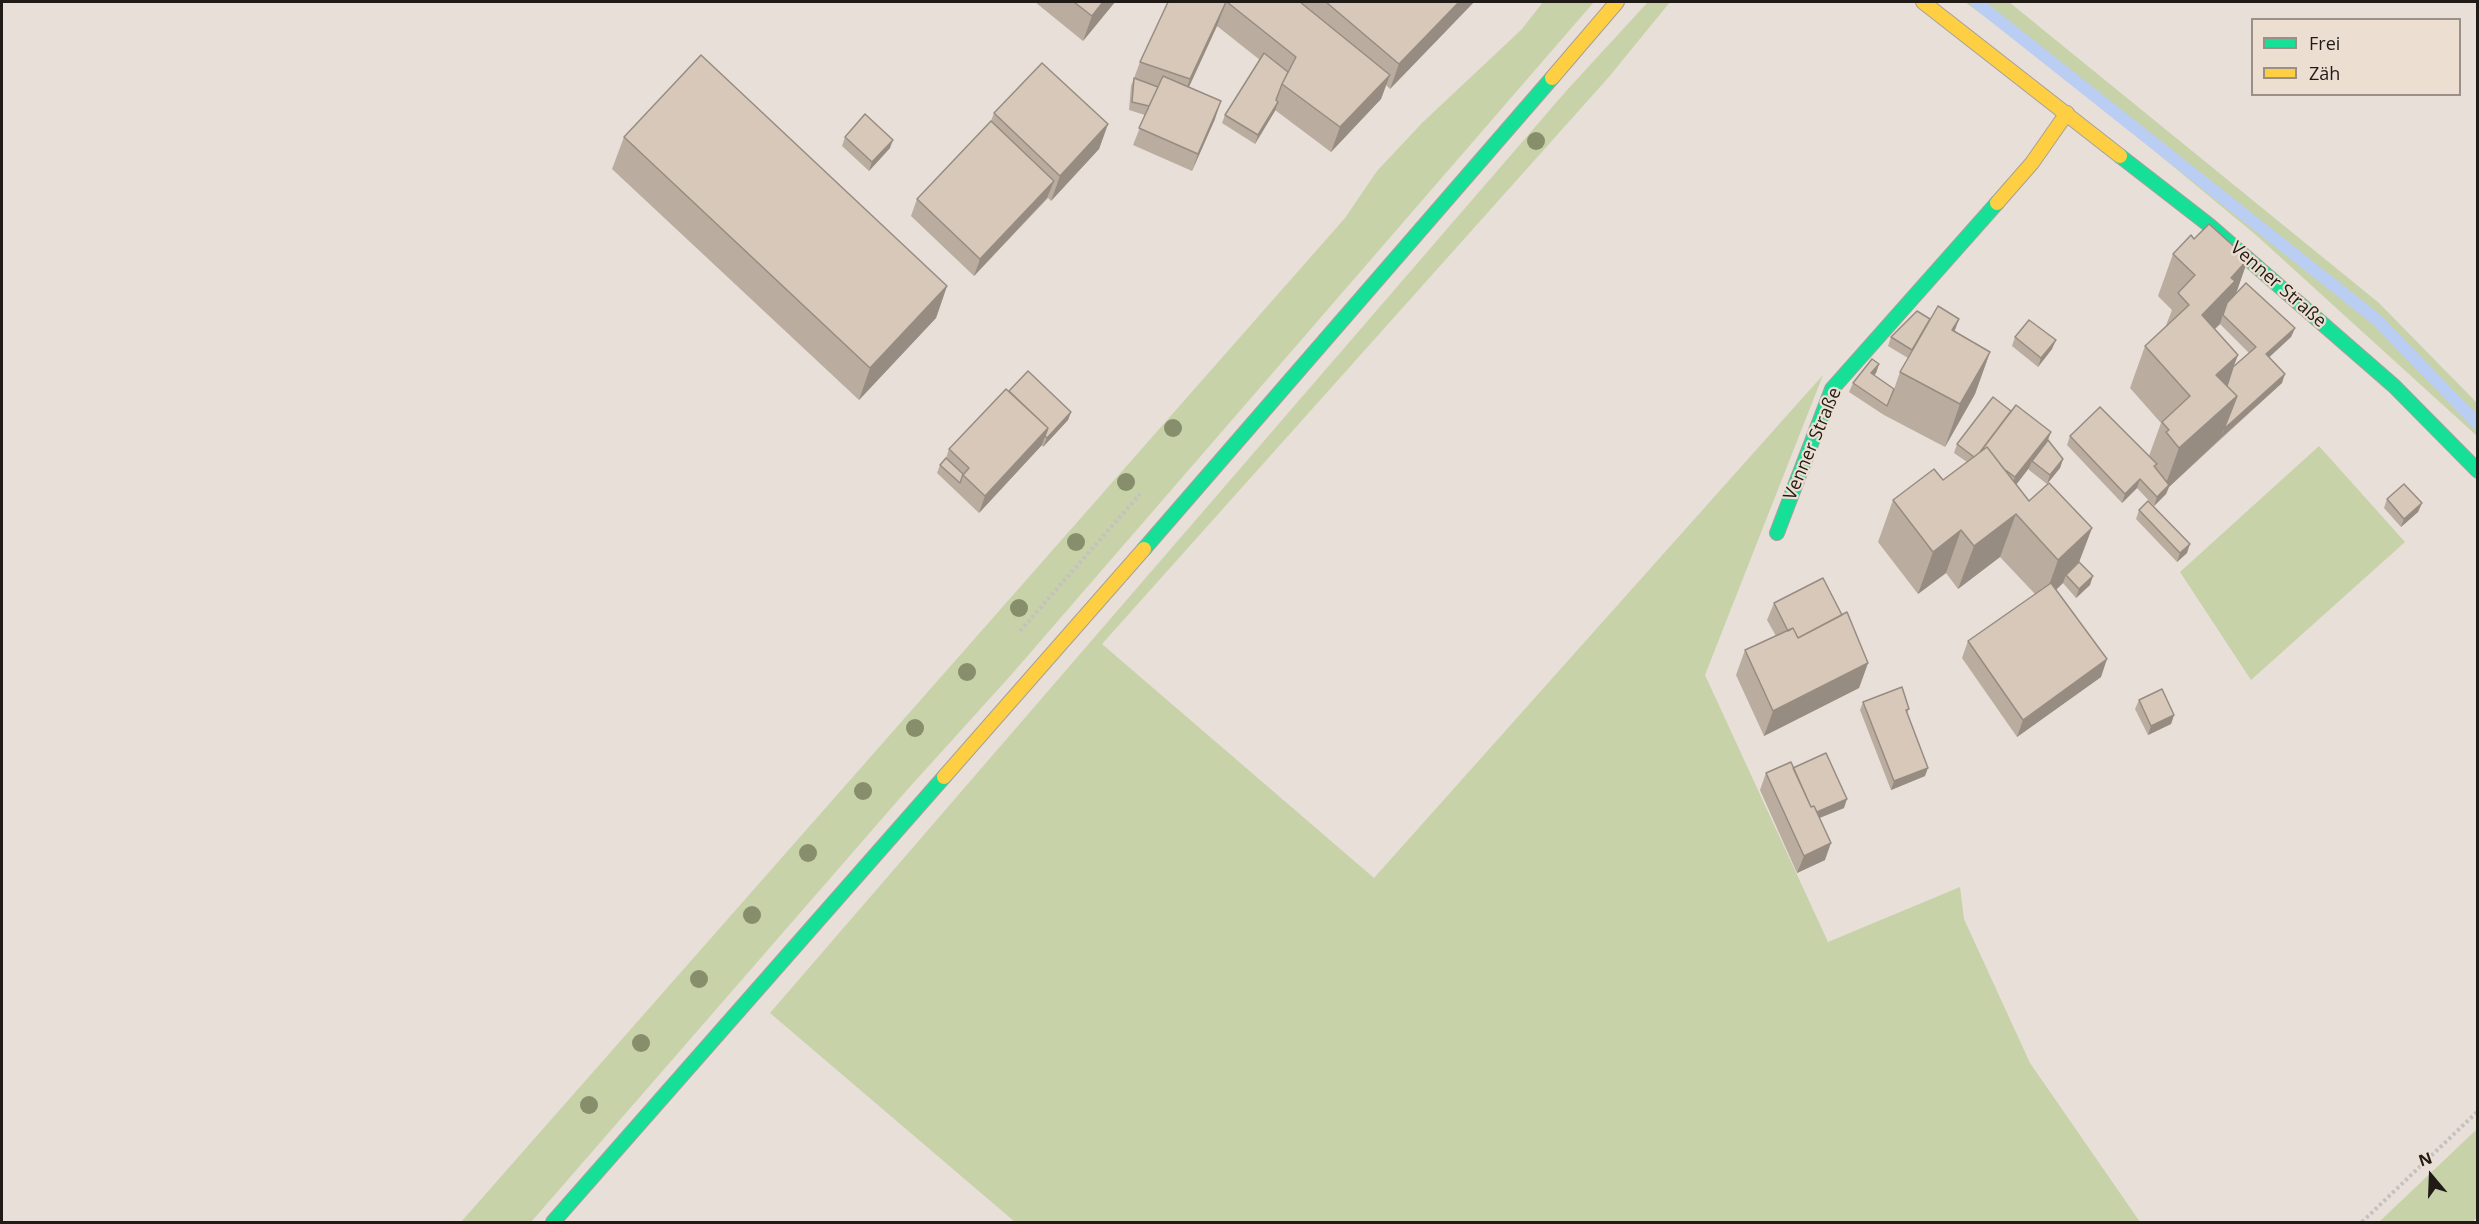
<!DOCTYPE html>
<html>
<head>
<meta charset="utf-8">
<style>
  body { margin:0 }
  #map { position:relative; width:2479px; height:1224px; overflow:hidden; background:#e7dfd8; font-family:"Open Sans",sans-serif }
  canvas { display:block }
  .frame { position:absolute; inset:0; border:3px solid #201b16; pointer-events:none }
  .legend { position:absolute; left:2251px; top:18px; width:210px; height:78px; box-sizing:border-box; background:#edded2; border:2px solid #9b9087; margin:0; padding:8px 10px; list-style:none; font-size:18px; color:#201b16 }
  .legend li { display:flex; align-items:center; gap:12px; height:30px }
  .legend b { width:30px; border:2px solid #9b9087 }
  .north { position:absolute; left:2401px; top:1146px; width:60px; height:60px; -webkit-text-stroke:4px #edded2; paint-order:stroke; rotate:341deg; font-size:16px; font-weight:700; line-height:24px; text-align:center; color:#201b16 }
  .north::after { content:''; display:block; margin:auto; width:21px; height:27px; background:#201b16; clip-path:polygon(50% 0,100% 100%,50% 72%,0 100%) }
</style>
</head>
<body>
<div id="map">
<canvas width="2479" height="1224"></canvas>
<div class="frame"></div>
<ul class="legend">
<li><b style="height:8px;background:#16e098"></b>Frei</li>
<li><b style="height:8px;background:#ffcf43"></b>Zäh</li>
</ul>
<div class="north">N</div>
</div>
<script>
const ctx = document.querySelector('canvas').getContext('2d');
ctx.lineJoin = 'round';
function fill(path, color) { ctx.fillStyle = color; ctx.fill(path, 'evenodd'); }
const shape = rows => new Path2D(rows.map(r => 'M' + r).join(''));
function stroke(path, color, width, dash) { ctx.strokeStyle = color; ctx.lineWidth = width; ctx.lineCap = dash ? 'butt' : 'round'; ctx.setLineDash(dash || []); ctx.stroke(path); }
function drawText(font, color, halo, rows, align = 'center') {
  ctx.font = font + ' "Open Sans",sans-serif'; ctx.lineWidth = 4.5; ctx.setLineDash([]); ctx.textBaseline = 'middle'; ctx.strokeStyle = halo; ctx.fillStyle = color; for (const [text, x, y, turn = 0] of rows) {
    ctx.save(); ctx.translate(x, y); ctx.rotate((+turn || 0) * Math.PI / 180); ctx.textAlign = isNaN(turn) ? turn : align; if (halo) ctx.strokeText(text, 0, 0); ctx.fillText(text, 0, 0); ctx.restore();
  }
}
const green = shape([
  [1543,2,1594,2,1011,675,907,790,531,1222,461,1222,1345,218,1377,171,1422,123,1522,29],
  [1648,2,1670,2,1608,78,1102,644,1374,878,1823,375,1705,675,1828,942,1960,887,1964,919,2030,1063,2140,1222,1015,1222,770,1013,1567,90],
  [1965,2,2009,2,2379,303,2477,403,2477,436,2256,235,2058,71],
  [2319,446,2405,542,2251,680,2180,572],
  [2477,1129,2477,1217,2472,1222,2379,1222]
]);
const stream = shape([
  [1976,2,2376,319,2478,424]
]);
const path = shape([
  [1020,631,1140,494],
  [2362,1222,2478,1111]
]);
const fast = shape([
  [2120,156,2209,225,2394,386,2478,471],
  [1777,533,1832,389,1997,203],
  [1144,549,1552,78],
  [553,1222,944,777]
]);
const slow = shape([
  [1923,2,2120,156],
  [1552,78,1617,2],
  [1997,203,2032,163,2067,113],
  [944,777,1144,549]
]);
const trees = [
  [1536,141],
  [1173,428],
  [1126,482],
  [1076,542],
  [1019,608],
  [967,672],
  [915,728],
  [863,791],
  [808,853],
  [752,915],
  [699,979],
  [641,1043],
  [589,1105]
];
const wall = shape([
  [1035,2,1115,2,1083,41],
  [1168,2,1474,2,1390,89,1386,85,1381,99,1331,152,1275,110,1255,144,1222,123,1225,115,1260,60,1217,26,1189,87,1215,119,1192,171,1133,145,1145,115,1129,110,1131,86,1140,62],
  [994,113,1108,124,1099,149,1051,201,1048,198,974,276,911,216,917,199,991,121],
  [624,137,947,286,936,318,859,400,612,169],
  [845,137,890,148,869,171,842,146],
  [2194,239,2248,259,2236,294,2295,328,2291,337,2269,357,2282,383,2169,487,2166,494,2154,506,2137,488,2122,503,2067,445,2070,436,2149,456,2161,423,2130,388,2145,346,2165,328,2172,310,2158,296,2173,254],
  [2220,324,2249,353,2233,367,2238,355,2214,329],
  [1930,319,1955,331,1990,352,1975,394,1945,447,1884,415,1849,392,1853,383,1879,364,1876,373,1874,375,1894,389,1900,372,1908,358,1888,346,1891,337],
  [2015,337,2052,349,2038,367,2012,346],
  [1009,391,1071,412,1068,420,1043,447,1042,445,979,513,937,473,940,465,946,458,949,449],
  [2011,411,2051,432,2048,440,2063,459,2060,468,2047,484,2029,470,2029,468,2016,485,2029,501,2092,528,2079,562,2090,585,2076,598,2063,583,2056,590,2101,677,2017,737,1962,658,1968,641,2035,594,2000,557,1958,589,1946,573,1918,594,1878,542,1893,500,1943,480,1967,462,1954,453,1957,444],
  [2387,499,2422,503,2418,512,2401,527,2384,508],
  [2139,510,2187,553,2177,562,2136,519],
  [1774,603,1842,615,1868,663,1859,688,1764,736,1736,675,1745,650,1776,636,1767,620],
  [2139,700,2174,715,2171,724,2148,735,2135,709],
  [1863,702,1909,709,1907,713,1925,776,1891,790,1860,710],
  [1793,768,1844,808,1820,818,1825,860,1797,873,1760,790,1766,773]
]);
const shadedWall = shape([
  [1103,2,1115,2,1083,41,1092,16],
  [1226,2,1217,26,1181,104,1190,79],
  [1459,2,1474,2,1390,89,1399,64],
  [1390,75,1381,99,1331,152,1340,127],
  [1221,101,1215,119,1192,171,1198,154],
  [1278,102,1275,111,1255,144,1258,135],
  [1108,124,1099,149,1051,201,1060,176],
  [893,140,890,148,869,171,872,162],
  [1054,181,1047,198,974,276,980,259],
  [2248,259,2233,302,2224,311,2220,324,2186,358,2202,315,2231,278],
  [947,286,936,318,859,400,870,368],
  [1959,319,1944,361,1952,330],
  [2295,328,2291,337,2263,363,2266,354],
  [2056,340,2052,349,2038,367,2041,358],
  [1990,352,1975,394,1945,447,1960,404],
  [2238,355,2222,397,2216,375],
  [1879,364,1876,373,1868,382,1871,373],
  [2285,374,2282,383,2221,438,2224,429],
  [2237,396,2221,438,2169,487,2166,494,2154,506,2157,497,2164,489,2179,448],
  [1071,412,1068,420,1043,447,1047,438],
  [1048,428,1042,445,979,513,985,496],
  [2051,432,2044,449,2032,461,2029,468,2008,495,2015,477],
  [2063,459,2060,468,2047,484,2050,475],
  [2140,479,2137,488,2122,503,2125,494],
  [2422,503,2418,512,2401,527,2404,519],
  [2016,514,2000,557,1958,589,1974,546],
  [2092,528,2076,570,2066,575,2063,583,2043,602,2058,560],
  [1961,530,1946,573,1918,594,1933,552],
  [2190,544,2187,553,2177,562,2180,553],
  [2093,576,2090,585,2076,598,2079,589],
  [2107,659,2101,677,2017,737,2023,720],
  [1868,663,1859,688,1764,736,1773,711],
  [2174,715,2171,724,2148,735,2151,726],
  [1928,768,1925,776,1891,790,1894,781],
  [1847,799,1844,808,1804,824,1808,816],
  [1831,843,1825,860,1797,873,1804,856]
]);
const building = shape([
  [1074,2,1103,2,1092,16,1074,2],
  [1168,2,1226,2,1190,79,1140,62,1168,2],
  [1227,2,1300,2,1390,75,1340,127,1282,84,1296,57,1227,2],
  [1326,2,1459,2,1399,64,1326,2],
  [1264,53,1288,72,1282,84,1276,100,1278,102,1258,135,1225,115,1264,53],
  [701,55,947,286,870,368,624,137,701,55],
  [1042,63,1108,124,1060,176,994,113,1042,63],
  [1163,76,1221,101,1198,154,1139,128,1163,76],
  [1134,78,1158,87,1149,106,1132,102,1134,78],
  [865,114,893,140,872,162,845,137,865,114],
  [991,121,1054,181,980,259,917,199,991,121],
  [2209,224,2248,259,2231,278,2235,281,2202,315,2238,355,2216,375,2237,396,2179,448,2166,432,2169,430,2162,422,2190,396,2145,346,2189,305,2178,293,2195,275,2173,254,2191,235,2194,239,2209,224],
  [2246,283,2295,328,2266,354,2285,374,2224,429,2237,396,2227,386,2233,367,2256,347,2223,315,2227,303,2246,283],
  [1938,306,1959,319,1952,330,1990,352,1960,404,1900,372,1938,306],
  [1917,311,1930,319,1912,350,1891,337,1917,311],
  [2029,320,2056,340,2041,358,2015,337,2029,320],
  [1872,359,1879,364,1871,373,1894,389,1887,406,1853,383,1872,359],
  [1028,371,1071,412,1047,438,1045,436,1048,428,1009,391,1028,371],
  [1006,389,1048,428,985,496,963,475,969,468,949,449,1006,389],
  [1993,397,2011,411,1980,452,1974,457,1957,444,1993,397],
  [2016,405,2051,432,2015,477,2004,469,1987,447,1981,451,2016,405],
  [2100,407,2157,464,2154,466,2169,485,2157,497,2140,479,2125,494,2070,436,2100,407],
  [2048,440,2063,459,2050,475,2032,461,2048,440],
  [1987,447,2029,501,2049,483,2092,528,2058,560,2016,514,1974,546,1961,530,1933,552,1893,500,1934,469,1943,480,1987,447],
  [946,458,963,474,960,483,940,465,946,458],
  [2404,484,2422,503,2404,519,2387,499,2404,484],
  [2148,501,2190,544,2180,553,2139,510,2148,501],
  [2079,562,2093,576,2079,589,2066,575,2079,562],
  [1823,578,1842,615,1798,638,1793,628,1788,631,1774,603,1823,578],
  [2051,583,2107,659,2023,720,1968,641,2051,583],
  [1847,612,1868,663,1773,711,1745,650,1793,628,1798,638,1847,612],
  [1902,687,1909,709,1906,710,1928,768,1894,781,1863,702,1902,687],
  [2162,689,2174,715,2151,726,2139,700,2162,689],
  [1826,753,1847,799,1817,812,1814,806,1811,807,1793,768,1826,753],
  [1791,762,1811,807,1814,806,1831,843,1804,856,1766,773,1791,762]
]);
const streetNames = [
  ["Venner Straße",2278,285,41],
  ["Venner Straße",1813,444,-67]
];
fill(green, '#c7d2a9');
stroke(stream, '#bacdf3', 12);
stroke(fast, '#a6a09b', 16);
stroke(slow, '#a6a09b', 16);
stroke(path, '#c4c1bf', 4, [3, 3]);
stroke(fast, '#16e098', 14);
stroke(slow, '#ffcf43', 14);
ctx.fillStyle = '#878e6c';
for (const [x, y] of trees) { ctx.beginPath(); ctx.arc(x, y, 9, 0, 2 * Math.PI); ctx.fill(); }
fill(wall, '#baac9f');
fill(shadedWall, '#978c82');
fill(building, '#d8c8b9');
stroke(building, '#978c82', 1.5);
drawText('18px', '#201b16', '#edded2', streetNames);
</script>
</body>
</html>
